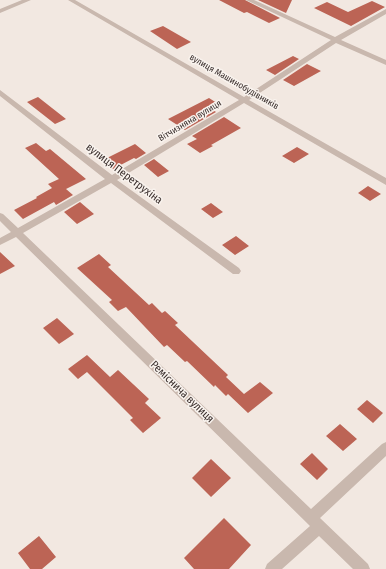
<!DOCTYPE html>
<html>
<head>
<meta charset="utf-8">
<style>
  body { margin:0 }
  canvas { display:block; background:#f2e8e1 }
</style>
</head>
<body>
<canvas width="386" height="569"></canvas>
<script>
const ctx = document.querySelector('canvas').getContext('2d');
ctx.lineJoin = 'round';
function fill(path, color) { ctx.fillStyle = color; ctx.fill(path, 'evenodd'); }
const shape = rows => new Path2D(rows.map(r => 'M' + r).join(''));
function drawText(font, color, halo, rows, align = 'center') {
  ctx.font = font + ' "Fira Sans Condensed",sans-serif'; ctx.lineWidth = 3; ctx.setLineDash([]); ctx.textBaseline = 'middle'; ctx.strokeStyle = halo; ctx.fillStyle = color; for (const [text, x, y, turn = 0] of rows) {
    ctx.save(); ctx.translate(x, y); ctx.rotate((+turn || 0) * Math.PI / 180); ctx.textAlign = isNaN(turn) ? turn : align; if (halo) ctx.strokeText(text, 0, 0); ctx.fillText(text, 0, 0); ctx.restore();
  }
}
const building = shape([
  [219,0,245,0,280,18,269,23,247,12,244,13],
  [258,0,292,0,286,13],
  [372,1,385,7,351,26,314,8,327,2,348,12],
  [163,26,191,42,177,49,150,31],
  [293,56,299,59,275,75,266,70],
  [307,64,321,71,294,86,283,80],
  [38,97,66,119,55,124,27,102],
  [209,98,220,105,212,109,216,112,185,130,168,119],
  [224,117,241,128,211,145,213,146,200,153,187,144,197,139,192,136],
  [36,143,46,151,50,149,86,179,66,189,73,195,56,205,54,202,23,219,14,210,37,198,36,197,52,188,48,184,59,179,25,148],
  [135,144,146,153,136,159,134,158,113,169,103,160],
  [297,147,309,154,294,163,282,156],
  [154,159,169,171,158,177,144,165],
  [368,186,381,194,370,201,358,193],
  [80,202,94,214,77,224,64,212],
  [211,203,223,212,213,218,201,209],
  [236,236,249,246,235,255,222,245],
  [0,252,15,266,0,274],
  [99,254,111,265,108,267,149,305,152,303,162,313,165,311,178,323,175,325,228,375,226,377,244,394,260,382,273,393,248,413,228,394,226,396,215,385,214,387,187,361,185,362,167,345,164,347,126,307,118,311,109,302,112,300,77,268],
  [57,318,74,334,59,344,43,328],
  [87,355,110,377,118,370,149,399,145,403,161,418,143,433,130,420,133,418,87,372,78,379,68,369],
  [367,400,383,413,373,423,357,409],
  [340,424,357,439,343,451,326,436],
  [312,453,328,469,317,480,300,464],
  [211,459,231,478,211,497,192,478],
  [224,518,251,545,229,569,194,569,184,558],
  [39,536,56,557,42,569,30,569,18,553]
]);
const minor = shape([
  [22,0,31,0,0,13,0,9,22,0],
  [68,0,75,0,244,97,331,40,246,0,254,0,335,37,386,9,386,14,341,40,386,60,386,65,336,43,249,100,386,178,386,185,244,103,117,180,239,268,241,271,239,274,233,274,111,183,23,233,311,509,382,444,386,442,386,456,320,518,368,564,370,569,353,569,319,536,282,569,265,569,267,564,310,526,16,237,0,245,0,238,11,232,0,221,0,213,3,214,18,228,105,179,0,96,0,90,112,175,239,100,68,0]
]);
const farStreetnames = [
  ["вулиця Машинобудівників",234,82,30],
  ["Вітчизняна вулиця",190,121,-31]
];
const streetNames = [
  ["вулиця Перетрухіна",124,174,37],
  ["Реміснича вулиця",182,392,44]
];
fill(building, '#bc6455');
fill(minor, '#c9b8ae');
drawText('9px', '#392e2c', '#f9f3ee', farStreetnames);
drawText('11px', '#392e2c', '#f9f3ee', streetNames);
</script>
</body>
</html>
